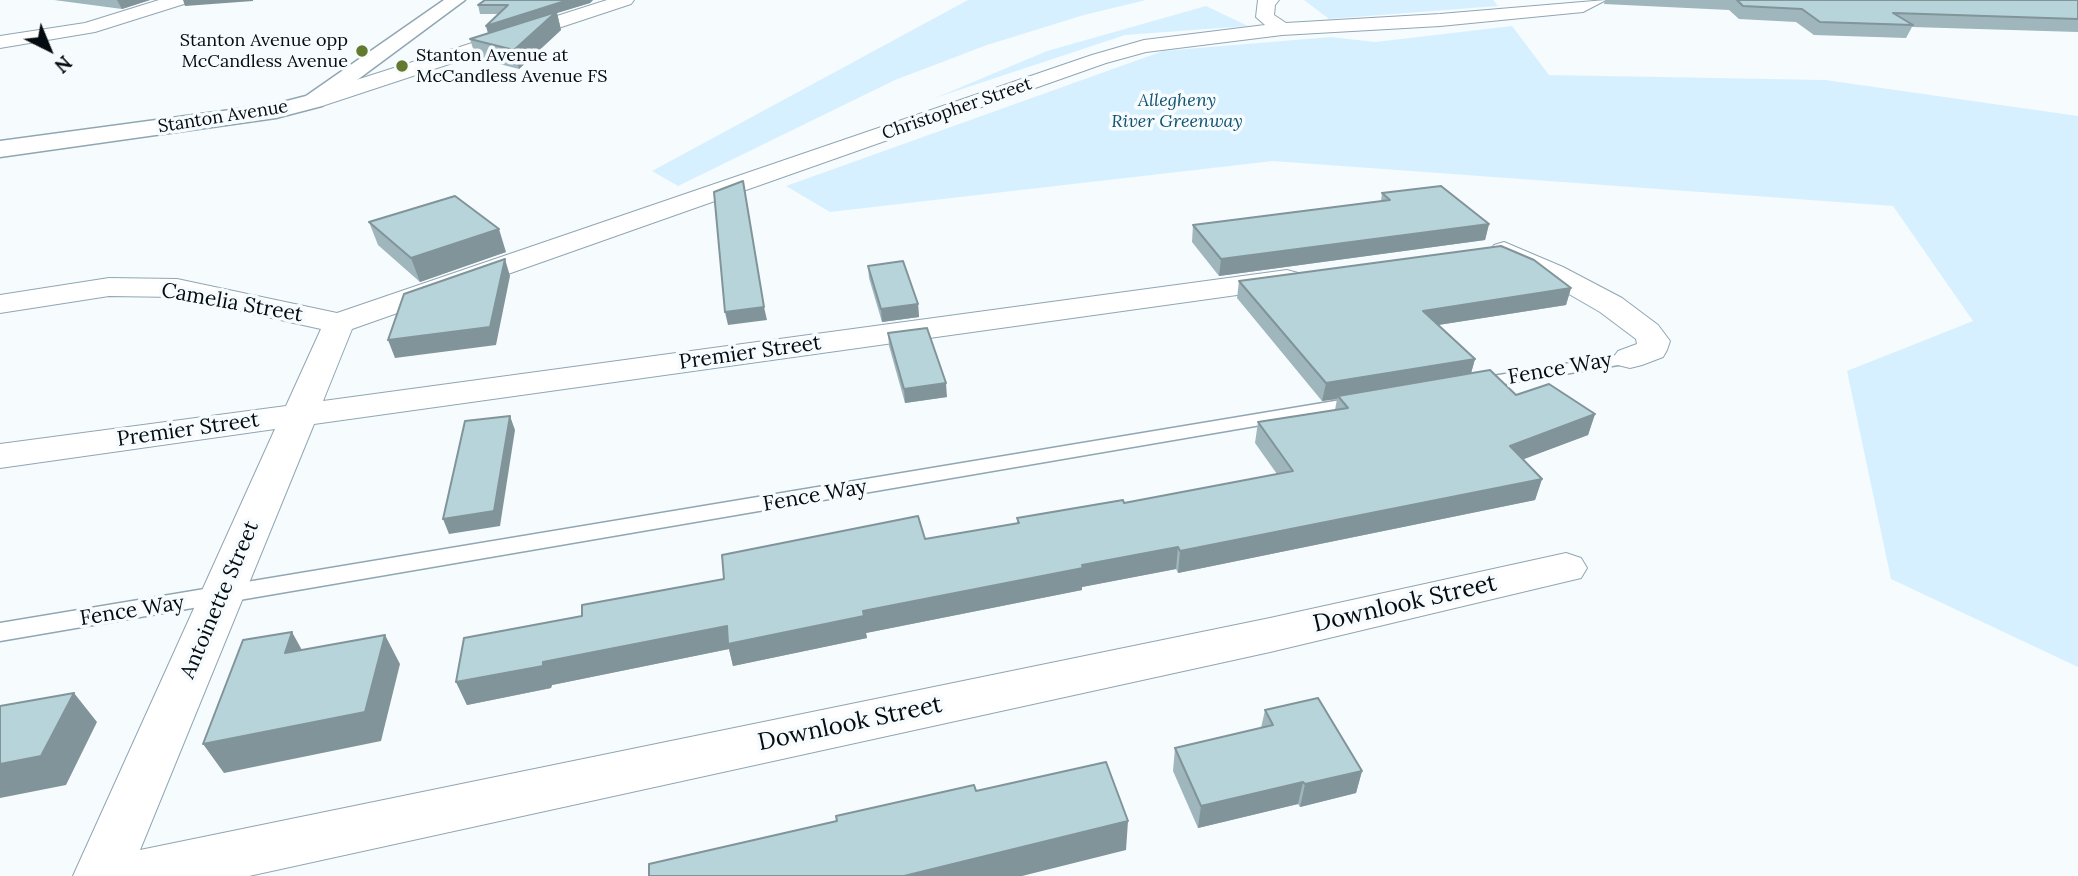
<!DOCTYPE html>
<html>
<head>
<meta charset="utf-8">
<style>
  body { margin:0 }
  #map { position:relative; width:2078px; height:876px; overflow:hidden; background:#f6fbfe; font-family:Lora,serif }
  canvas { display:block }
  .north { position:absolute; left:14px; top:14px; width:70px; height:70px; -webkit-text-stroke:5px #f6fbfe; paint-order:stroke; rotate:137deg; font-size:19px; font-weight:700; line-height:28px; text-align:center; color:#050c11 }
  .north::after { content:''; display:block; margin:auto; width:24px; height:32px; background:#050c11; clip-path:polygon(50% 0,100% 100%,50% 72%,0 100%) }
</style>
</head>
<body>
<div id="map">
<canvas width="2078" height="876"></canvas>
<div class="north">N</div>
</div>
<script>
const ctx = document.querySelector('canvas').getContext('2d');
ctx.lineJoin = 'round';
function fill(path, color) { ctx.fillStyle = color; ctx.fill(path, 'evenodd'); }
const shape = rows => new Path2D(rows.map(r => 'M' + r).join(''));
function stroke(path, color, width, dash) { ctx.strokeStyle = color; ctx.lineWidth = width; ctx.lineCap = dash ? 'butt' : 'round'; ctx.setLineDash(dash || []); ctx.stroke(path); }
function drawText(font, color, halo, rows, align = 'center') {
  ctx.font = font + ' Lora,serif'; ctx.lineWidth = 7; ctx.setLineDash([]); ctx.textBaseline = 'middle'; ctx.strokeStyle = halo; ctx.fillStyle = color; for (const [text, x, y, turn = 0] of rows) {
    ctx.save(); ctx.translate(x, y); ctx.rotate((+turn || 0) * Math.PI / 180); ctx.textAlign = isNaN(turn) ? turn : align; if (halo) ctx.strokeText(text, 0, 0); ctx.fillText(text, 0, 0); ctx.restore();
  }
}
const green = shape([
  [968,0,1146,0,1084,15,987,45,895,80,678,186,652,171],
  [1304,0,1493,0,1498,6,1329,19],
  [1206,6,1248,26,1125,35,935,98,1047,51],
  [1512,26,1549,75,1825,80,2078,116,2078,667,1891,579,1847,371,1973,321,1893,206,1273,161,830,212,786,186,1163,51,1331,37,1375,42]
]);
const service = shape([
  [1630,353,1636,354,1639,358,1636,362,1475,389,1466,384,1475,379,1630,353],
  [1359,397,1366,399,1368,403,1366,407,0,641,0,623,1359,397]
]);
const minor = shape([
  [159,0,187,0,184,4,95,32,0,48,0,36,85,23,159,0],
  [607,0,634,0,631,4,322,106,306,106,303,101,306,96,607,0],
  [1258,0,1279,0,1275,5,1274,15,1286,23,1440,14,1606,0,1583,12,1440,26,1282,35,1146,52,1106,63,352,329,323,401,1287,270,1298,273,1302,279,1298,285,1287,288,314,424,140,850,1270,618,1566,553,1581,558,1587,568,1581,578,1270,652,249,876,73,876,275,429,0,468,0,444,286,406,321,329,177,297,109,296,0,313,0,295,109,278,177,279,337,313,1092,55,1144,40,1265,25,1256,17,1258,0],
  [1504,242,1563,267,1622,298,1658,325,1670,341,1667,350,1663,357,1642,365,1630,368,1618,365,1613,358,1618,351,1637,344,1636,339,1600,312,1543,279,1494,257,1490,251,1494,245,1504,242]
]);
const tertiary = shape([
  [444,0,465,0,322,106,276,118,0,157,0,141,275,104,306,96,444,0]
]);
const wall = shape([
  [54,0,150,0,122,9],
  [485,0,593,0,590,3,557,13,561,30,519,69,476,58,470,39,488,34,486,26,498,14,480,14,478,5],
  [1605,0,2078,0,2078,32,1912,27,1906,38,1814,35,1796,22,1739,19,1729,10,1604,4],
  [1382,193,1489,224,1485,240,1219,276,1192,242,1193,225,1381,201],
  [369,222,506,252,420,282,378,245],
  [868,266,918,304,919,317,882,322,869,278],
  [1239,281,1571,288,1566,305,1438,325,1475,359,1471,373,1516,395,1595,414,1588,435,1523,459,1542,479,1535,500,1178,573,1176,569,1082,587,1082,590,866,633,867,638,733,666,729,649,552,685,551,688,467,705,456,682,582,616,724,579,925,539,1017,524,1017,518,1124,503,1277,474,1255,443,1258,422,1335,410,1337,399,1322,401,1237,298],
  [888,333,947,397,905,403,889,346],
  [1265,710,1362,771,1356,793,1300,807,1298,804,1198,828,1173,771,1175,748,1261,728]
]);
const shadedWall = shape([
  [117,0,150,0,122,9],
  [183,0,253,0,253,1,185,6],
  [568,0,593,0,590,3,557,13,561,30,519,69,514,50,489,35,486,26],
  [1489,224,1485,240,1219,276,1221,259],
  [499,229,506,252,420,282,411,258],
  [505,259,510,276,496,345,395,358,388,340],
  [1571,288,1566,305,1419,328,1423,311],
  [918,304,919,317,882,322,881,309],
  [764,307,767,320,728,325,725,312],
  [1475,359,1470,377,1338,396,1337,399,1322,401,1326,383],
  [946,383,947,397,905,403,904,389],
  [1595,414,1588,435,1503,467,1510,446],
  [510,416,515,430,500,526,449,534,443,519],
  [1542,479,1535,500,1178,573,1180,551],
  [1178,547,1176,569,1082,587,1082,590,866,633,867,638,733,666,729,649,552,685,551,688,467,705,456,682,543,662,727,626,863,611,1082,565],
  [292,632,308,661,285,653],
  [385,635,400,664,381,741,224,773,203,744],
  [74,693,97,722,66,785,0,798,0,764],
  [1362,771,1356,793,1300,807,1305,784],
  [1303,782,1298,804,1198,828,1201,806],
  [1128,821,1126,850,1022,876,904,876]
]);
const building = shape([
  [485,0,568,0,486,26,508,5,478,5,485,0],
  [1737,0,2078,0,2078,19,1893,13,1913,25,1820,22,1802,9,1743,6,1737,0],
  [556,12,514,50,470,39,556,12],
  [743,181,764,307,725,312,714,192,743,181],
  [1441,186,1489,224,1221,259,1193,225,1390,200,1382,193,1441,186],
  [455,196,499,229,411,258,369,222,455,196],
  [1501,246,1534,260,1571,288,1423,311,1475,359,1326,383,1239,281,1501,246],
  [505,259,490,327,388,340,404,294,505,259],
  [903,261,918,304,881,309,868,266,903,261],
  [927,328,946,383,904,389,888,333,927,328],
  [1490,370,1516,395,1549,384,1595,414,1510,446,1542,479,1180,551,1178,547,1082,565,1083,568,863,611,864,616,728,644,727,626,543,662,543,666,456,682,464,638,582,616,582,605,724,579,722,555,918,516,925,539,1019,523,1017,518,1123,500,1124,503,1293,471,1258,422,1348,408,1338,396,1490,370],
  [510,416,494,511,443,519,465,421,510,416],
  [292,632,285,653,385,635,365,712,203,744,243,640,292,632],
  [74,693,41,756,0,764,0,706,74,693],
  [1318,698,1362,771,1305,784,1303,782,1201,806,1175,748,1273,725,1265,710,1318,698],
  [1106,762,1128,821,904,876,649,876,649,864,837,821,836,816,974,785,976,791,1106,762]
]);
const markers = [
  [362,51,7,"#617a2d"],
  [402,66,7,"#617a2d"]
];
const farPoinames = [
  ["Stanton Avenue opp",348,41],
  ["McCandless Avenue",348,62],
  ["Stanton Avenue at",416,56,"left"],
  ["McCandless Avenue FS",416,77,"left"]
];
const farParknames = [
  ["Allegheny",1177,101],
  ["River Greenway",1177,122]
];
const farStreetnames = [
  ["Christopher Street",957,109,-19],
  ["Stanton Avenue",223,117,-9]
];
const streetNames = [
  ["Camelia Street",232,303,10],
  ["Premier Street",750,353,-8],
  ["Fence Way",1560,369,-10],
  ["Premier Street",188,430,-8],
  ["Fence Way",815,496,-10],
  ["Antoinette Street",220,600,-67],
  ["Fence Way",132,611,-9]
];
const nearStreetnames = [
  ["Downlook Street",1405,604,-13],
  ["Downlook Street",850,724,-12]
];
fill(green, '#d7f0ff');
stroke(service, '#90a6b3', 3);
stroke(minor, '#90a6b3', 2);
stroke(tertiary, '#90a6b3', 3);
fill(service, '#fff');
fill(minor, '#fff');
fill(tertiary, '#fff');
fill(wall, '#9eb6bc');
fill(shadedWall, '#819499');
fill(building, '#b8d4db');
stroke(building, '#819499', 2);
for (const [x, y, r, color] of markers) { const dot = new Path2D(); dot.arc(x, y, r, 0, 2 * Math.PI); ctx.fillStyle = color; ctx.fill(dot); stroke(dot, '#f6fbfe', 2.5); }
drawText('18px', '#050c11', '#f6fbfe', farPoinames, 'right');
drawText('italic 18px', '#115371', '#f6fbfe', farParknames);
drawText('18px', '#050c11', '#f6fbfe', farStreetnames);
drawText('21px', '#050c11', '#f6fbfe', streetNames);
drawText('24px', '#050c11', '#f6fbfe', nearStreetnames);
</script>
</body>
</html>
